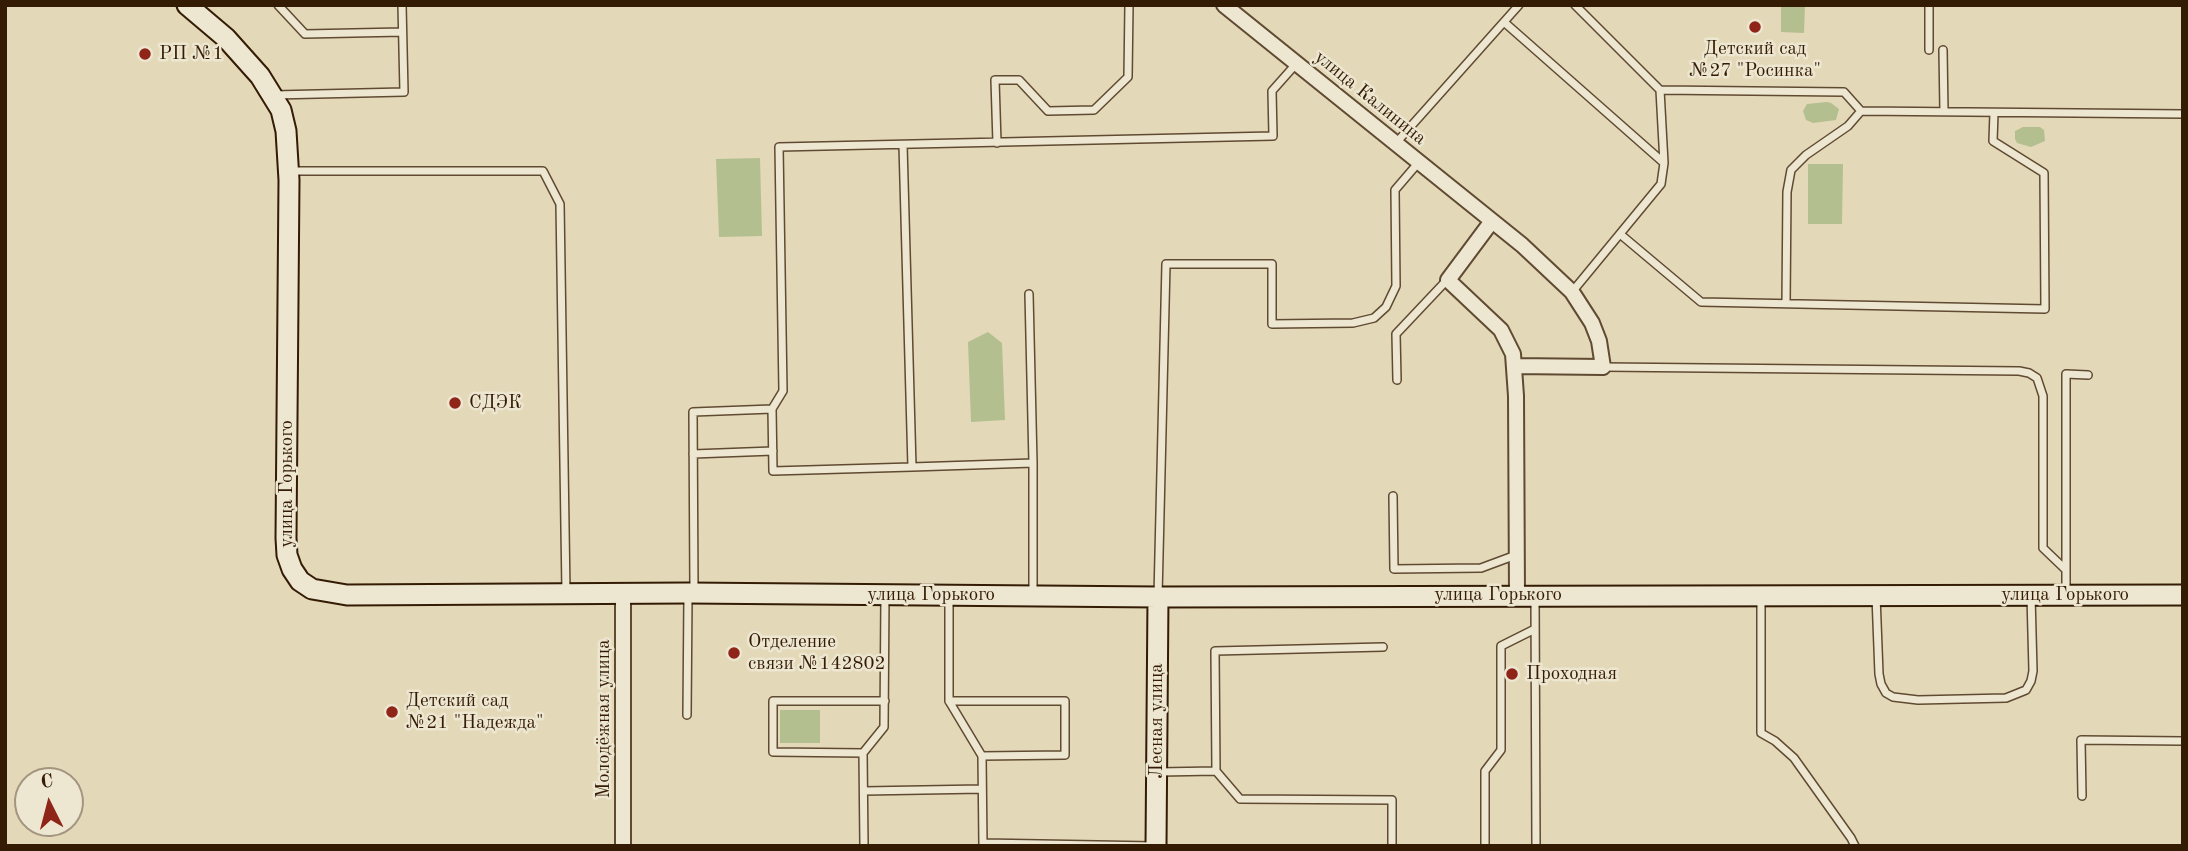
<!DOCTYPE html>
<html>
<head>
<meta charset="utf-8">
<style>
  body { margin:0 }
  #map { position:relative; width:2188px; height:851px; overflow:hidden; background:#e3d8b8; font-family:"Old Standard TT",serif }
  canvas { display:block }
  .frame { position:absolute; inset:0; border:7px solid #341b04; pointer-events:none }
  .north { position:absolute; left:14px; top:767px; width:70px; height:70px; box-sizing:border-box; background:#ede6d1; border:2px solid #a3957f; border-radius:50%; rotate:354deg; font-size:19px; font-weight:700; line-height:28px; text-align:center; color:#341b04 }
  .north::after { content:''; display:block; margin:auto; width:24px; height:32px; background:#8f2418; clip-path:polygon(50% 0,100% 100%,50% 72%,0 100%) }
</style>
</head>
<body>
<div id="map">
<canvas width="2188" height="851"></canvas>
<div class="frame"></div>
<div class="north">С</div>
</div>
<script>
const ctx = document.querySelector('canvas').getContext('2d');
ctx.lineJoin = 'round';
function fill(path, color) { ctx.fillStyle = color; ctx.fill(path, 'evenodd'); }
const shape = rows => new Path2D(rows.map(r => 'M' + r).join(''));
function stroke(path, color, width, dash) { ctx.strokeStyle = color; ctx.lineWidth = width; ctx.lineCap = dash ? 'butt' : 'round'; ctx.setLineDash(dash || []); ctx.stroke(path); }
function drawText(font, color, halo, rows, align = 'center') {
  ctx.font = font + ' "Old Standard TT",serif'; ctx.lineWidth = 5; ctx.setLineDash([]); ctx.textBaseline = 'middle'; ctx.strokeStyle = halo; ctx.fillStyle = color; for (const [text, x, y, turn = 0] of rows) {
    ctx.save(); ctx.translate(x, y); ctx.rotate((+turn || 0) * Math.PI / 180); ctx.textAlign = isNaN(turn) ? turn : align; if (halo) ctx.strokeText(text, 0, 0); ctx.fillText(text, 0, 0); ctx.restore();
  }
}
const green = shape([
  [1781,5,1805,5,1804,33,1781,32],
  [1827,102,1831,103,1839,109,1836,120,1813,123,1806,120,1803,111,1807,104],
  [2023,127,2040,127,2044,130,2045,141,2031,147,2017,143,2015,139,2015,131],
  [760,158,762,236,719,237,716,159],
  [1808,164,1843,164,1842,224,1808,224],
  [988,332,1002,343,1005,420,971,422,968,342],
  [780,710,820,710,820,743,780,743]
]);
const lane = shape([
  [278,5,305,34,402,32],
  [1575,5,1660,90,1844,92,1861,111,2183,114],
  [1504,22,1664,163,1660,90],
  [1929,50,1929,5],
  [1943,50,1944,112],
  [274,95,404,92,402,5],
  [997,143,995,80,1019,80,1048,111,1094,110,1128,77,1129,5],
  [1396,143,1519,5],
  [903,145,912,467,1033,463,1029,294],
  [291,171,543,171,560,204,566,592],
  [1620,234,1701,302,2045,309,2044,173,1993,141,1994,113],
  [1572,292,1661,184,1664,163],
  [1786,303,1787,192,1791,170,1806,155,1848,126,1861,111],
  [1603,367,2019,371,2029,373,2037,378,2043,396,2043,548,2066,570,2066,595],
  [1397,380,1396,334,1447,280],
  [693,454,773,451],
  [912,467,773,471,772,409,783,391,779,147,1273,136,1272,91,1296,64],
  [1393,496,1394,569,1481,568,1516,555],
  [2066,570,2066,374,2088,375],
  [694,591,693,412,772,409],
  [1033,595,1033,463],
  [1158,596,1166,264,1272,264,1272,324,1353,323,1374,318,1386,307,1396,286,1395,190,1419,162],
  [1535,596,1536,846],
  [1876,596,1879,674,1881,684,1886,693,1893,697,1918,700,2006,698,2026,690,2031,681,2033,671,2031,596],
  [949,597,949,701,982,756,983,846],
  [1761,598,1761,733,1775,741,1794,758,1851,838,1855,846],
  [949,701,1065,701,1065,755,982,756],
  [687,715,688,596],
  [863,753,773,752,773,701,885,701],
  [1216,771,1240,799,1392,800,1392,846],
  [1159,772,1216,771,1215,651,1383,647],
  [864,791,982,789],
  [2082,796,2081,740,2183,741],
  [983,843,1154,846],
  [864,846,863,753,884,727,885,595],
  [1485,846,1485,771,1501,750,1501,646,1535,629]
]);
const street = shape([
  [1224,5,1522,245,1572,292,1592,323,1599,341,1603,367,1515,366],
  [1492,221,1448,280,1501,330,1513,354,1516,396,1517,596],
  [623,846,623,593]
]);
const secondary = shape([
  [187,5,226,38,260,76,281,110,286,131,289,180,286,538,287,555,292,569,300,581,312,589,347,595,688,593,1158,597,2183,595],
  [1156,846,1158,597]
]);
const markers = [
  [1755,27,7,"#8f2418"],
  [145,54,7,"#8f2418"],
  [455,403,7,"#8f2418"],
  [734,653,7,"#8f2418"],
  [1512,674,7,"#8f2418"],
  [392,712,7,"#8f2418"]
];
const poiNames = [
  ["Детский сад",1755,49,"center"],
  ["№27 \"Росинка\"",1755,71,"center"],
  ["РП №1",159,54],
  ["СДЭК",469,403],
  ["Отделение",748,642],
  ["связи №142802",748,664],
  ["Проходная",1526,674],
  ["Детский сад",406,701],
  ["№21 \"Надежда\"",406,723]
];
const streetNames = [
  ["улица Калинина",1370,98,39],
  ["улица Горького",287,484,-90],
  ["улица Горького",931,595],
  ["улица Горького",1498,595],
  ["улица Горького",2065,595],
  ["Молодёжная улица",604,719,-90],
  ["Лесная улица",1157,721,-90]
];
fill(green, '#b4bf8f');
stroke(lane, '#604a31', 10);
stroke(street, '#604a31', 18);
stroke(secondary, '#341b04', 23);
stroke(lane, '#ede6d1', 7);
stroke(street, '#ede6d1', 14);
stroke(secondary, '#ede6d1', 19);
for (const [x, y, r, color] of markers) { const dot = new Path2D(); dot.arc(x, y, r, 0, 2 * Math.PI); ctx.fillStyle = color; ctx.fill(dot); stroke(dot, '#ede6d1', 2.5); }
drawText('19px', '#341b04', '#ede6d1', poiNames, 'left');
drawText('19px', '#341b04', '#ede6d1', streetNames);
</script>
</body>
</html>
